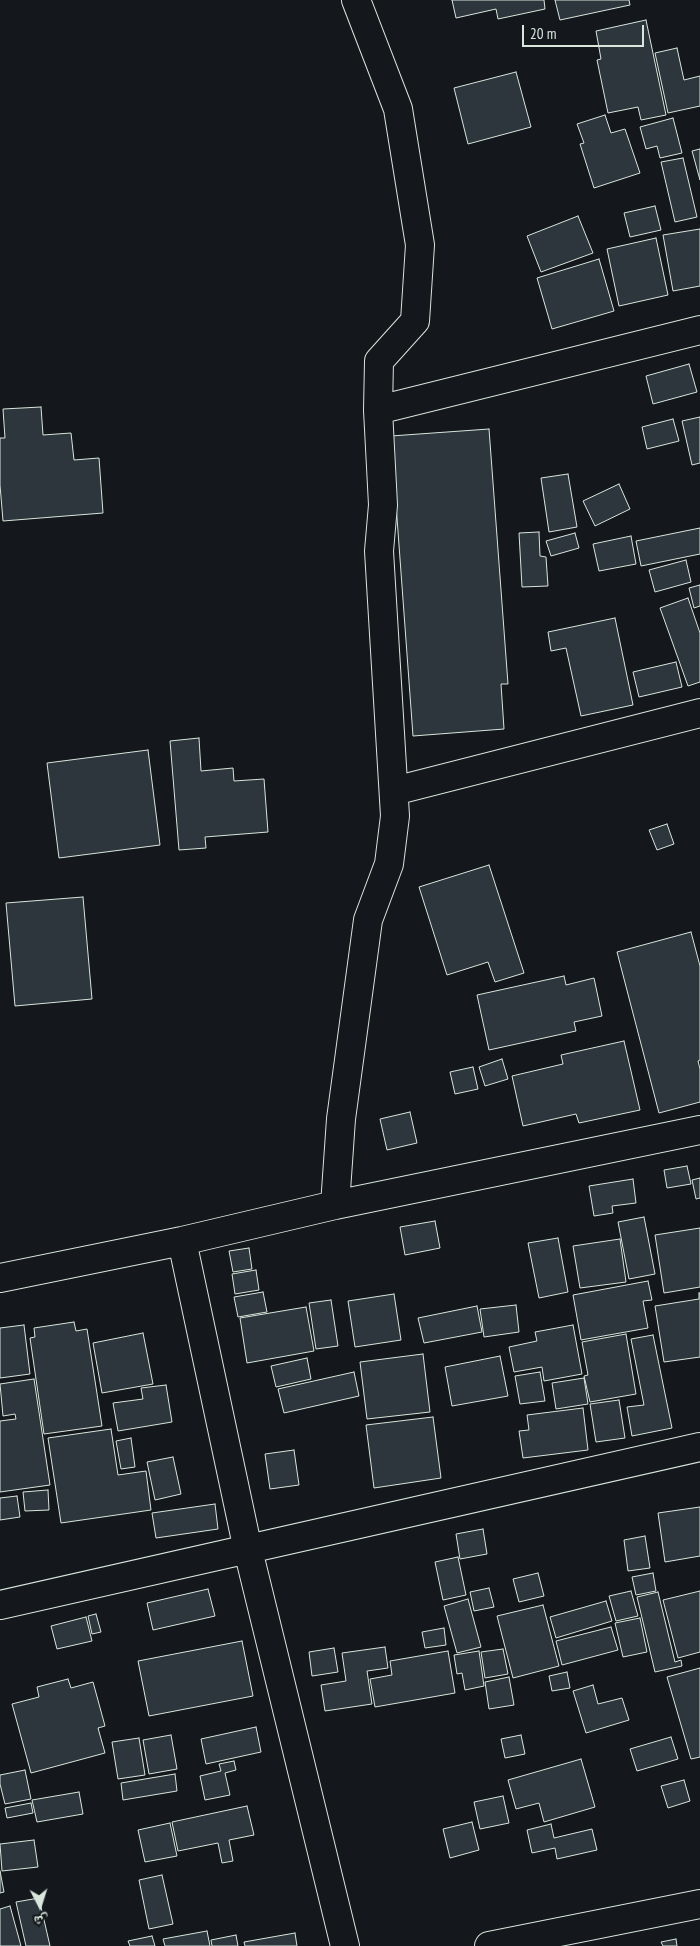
<!DOCTYPE html>
<html>
<head>
<meta charset="utf-8">
<style>
  body { margin:0 }
  #map { position:relative; width:700px; height:1946px; overflow:hidden; background:#14181c; font-family:"PT Sans Narrow","Noto Naskh Arabic",sans-serif }
  canvas { display:block }
  .north { position:absolute; left:15px; top:1881px; width:50px; height:50px; -webkit-text-stroke:4px #14181c; paint-order:stroke; rotate:175deg; font-size:14px; font-weight:700; line-height:20px; text-align:center; color:#d8e6dc }
  .north::after { content:''; display:block; margin:auto; width:18px; height:22px; background:#d8e6dc; clip-path:polygon(50% 0,100% 100%,50% 72%,0 100%) }
  .scale { position:absolute; left:522px; top:25px; width:122px; height:22px; box-sizing:border-box; border:2px solid #d8e6dc; border-top:0; padding-left:6px; font-size:15px; line-height:18px; white-space:nowrap; color:#d8e6dc; -webkit-text-stroke:4px #14181c; paint-order:stroke }
</style>
</head>
<body>
<div id="map">
<canvas width="700" height="1946"></canvas>
<div class="north">ش</div>
<div class="scale">20 m</div>
</div>
<script>
const ctx = document.querySelector('canvas').getContext('2d');
ctx.lineJoin = 'round';
function fill(path, color) { ctx.fillStyle = color; ctx.fill(path, 'evenodd'); }
const shape = rows => new Path2D(rows.map(r => 'M' + r).join(''));
function stroke(path, color, width, dash) { ctx.strokeStyle = color; ctx.lineWidth = width; ctx.lineCap = dash ? 'butt' : 'round'; ctx.setLineDash(dash || []); ctx.stroke(path); }
const building = shape([
  [452,0,544,0,545,9,498,19,496,9,456,18,452,0],
  [555,0,629,0,630,5,560,20,555,0],
  [646,20,666,115,641,120,638,107,608,113,597,60,601,59,596,31,646,20],
  [677,48,684,80,700,76,700,106,668,113,655,53,677,48],
  [516,72,531,127,468,144,454,88,516,72],
  [605,115,611,133,625,129,640,173,594,188,580,144,584,143,577,124,605,115],
  [673,118,682,153,660,158,657,146,646,149,640,127,673,118],
  [700,149,700,180,692,151,700,149],
  [683,158,697,217,675,222,661,162,683,158],
  [655,206,661,230,630,237,624,213,655,206],
  [578,216,593,253,541,272,527,236,578,216],
  [700,229,700,286,673,291,663,235,700,229],
  [656,238,668,295,619,306,607,249,656,238],
  [599,259,614,311,552,329,537,278,599,259],
  [689,364,697,392,653,404,646,376,689,364],
  [41,407,43,435,71,433,74,460,99,458,103,513,3,521,0,485,0,438,5,438,3,409,41,407],
  [700,417,700,463,692,465,682,421,700,417],
  [673,419,679,441,647,449,642,427,673,419],
  [489,429,508,684,501,684,504,729,413,736,391,436,489,429],
  [568,474,577,527,549,532,541,478,568,474],
  [619,484,630,509,595,526,583,501,619,484],
  [700,528,700,554,641,566,636,541,700,528],
  [539,532,540,556,546,557,548,586,522,587,519,533,539,532],
  [575,533,579,548,551,556,546,541,575,533],
  [631,536,636,564,599,571,593,544,631,536],
  [686,560,691,582,655,592,649,570,686,560],
  [700,585,700,606,694,608,689,588,700,585],
  [688,598,700,633,700,682,688,686,660,608,688,598],
  [615,618,633,705,581,716,566,648,551,651,548,632,615,618],
  [676,662,682,687,639,697,633,672,676,662],
  [199,738,201,771,233,768,234,781,264,779,268,832,205,837,206,848,179,850,170,741,199,738],
  [148,750,160,845,59,858,47,763,148,750],
  [667,824,674,844,657,850,649,830,667,824],
  [489,865,524,973,495,982,488,962,447,975,419,887,489,865],
  [83,897,92,999,15,1006,6,903,83,897],
  [691,932,700,966,700,1060,698,1061,700,1069,700,1102,659,1113,617,952,691,932],
  [564,976,566,985,594,978,602,1016,574,1022,576,1031,489,1050,477,995,564,976],
  [624,1041,640,1110,579,1123,576,1114,523,1126,512,1076,563,1064,561,1055,624,1041],
  [502,1059,508,1079,485,1086,479,1067,502,1059],
  [473,1067,478,1089,455,1094,450,1072,473,1067],
  [410,1112,417,1143,387,1150,380,1119,410,1112],
  [687,1166,691,1184,667,1188,664,1170,687,1166],
  [700,1178,700,1198,696,1199,692,1180,700,1178],
  [633,1179,636,1203,612,1206,613,1213,594,1216,589,1186,633,1179],
  [644,1217,655,1274,629,1279,618,1222,644,1217],
  [435,1221,440,1248,405,1255,400,1227,435,1221],
  [700,1228,700,1287,664,1293,655,1235,700,1228],
  [558,1238,568,1292,539,1298,528,1243,558,1238],
  [620,1239,626,1282,580,1288,573,1246,620,1239],
  [249,1248,252,1269,233,1272,229,1251,249,1248],
  [256,1270,259,1290,235,1294,232,1274,256,1270],
  [648,1281,652,1300,643,1301,648,1328,581,1340,573,1295,648,1281],
  [263,1292,267,1312,238,1317,234,1297,263,1292],
  [699,1293,700,1293,700,1357,664,1362,655,1306,699,1299,699,1293],
  [394,1294,401,1340,355,1347,348,1301,394,1294],
  [331,1300,338,1346,316,1349,309,1303,331,1300],
  [516,1305,519,1332,484,1337,480,1309,516,1305],
  [477,1306,482,1332,424,1343,418,1318,477,1306],
  [306,1307,314,1351,247,1363,240,1318,306,1307],
  [74,1322,76,1331,87,1329,102,1426,44,1434,30,1338,35,1337,34,1328,74,1322],
  [24,1325,30,1374,0,1378,0,1328,24,1325],
  [573,1325,582,1374,544,1381,542,1367,514,1372,509,1347,537,1341,535,1332,573,1325],
  [143,1333,153,1384,102,1393,93,1343,143,1333],
  [626,1334,636,1394,590,1402,584,1376,588,1375,582,1342,626,1334],
  [653,1335,672,1428,632,1436,627,1407,644,1405,631,1339,653,1335],
  [423,1354,430,1412,367,1419,360,1362,423,1354],
  [500,1356,508,1396,452,1406,445,1367,500,1356],
  [307,1358,311,1379,276,1387,271,1366,307,1358],
  [354,1372,359,1396,284,1413,278,1389,354,1372],
  [540,1372,545,1401,520,1404,515,1376,540,1372],
  [584,1378,588,1404,556,1409,552,1383,584,1378],
  [34,1379,50,1485,0,1492,0,1421,16,1419,15,1414,3,1416,0,1384,34,1379],
  [166,1385,172,1422,118,1431,113,1403,143,1399,141,1388,166,1385],
  [619,1400,625,1438,596,1442,590,1404,619,1400],
  [583,1408,588,1450,523,1458,519,1431,529,1430,527,1415,583,1408],
  [433,1417,441,1478,374,1488,366,1425,433,1417],
  [111,1429,118,1475,146,1471,151,1510,61,1523,48,1438,111,1429],
  [131,1438,135,1467,121,1469,116,1441,131,1438],
  [294,1450,299,1485,270,1489,265,1454,294,1450],
  [173,1457,181,1494,155,1500,147,1462,173,1457],
  [48,1490,49,1510,25,1511,23,1492,48,1490],
  [17,1496,20,1517,0,1520,0,1498,17,1496],
  [215,1504,218,1529,156,1538,152,1513,215,1504],
  [700,1507,700,1556,665,1562,658,1513,700,1507],
  [483,1529,487,1554,460,1559,456,1534,483,1529],
  [645,1536,650,1568,628,1571,624,1540,645,1536],
  [458,1557,466,1595,443,1600,435,1562,458,1557],
  [538,1573,544,1596,519,1602,513,1579,538,1573],
  [653,1573,656,1591,636,1595,632,1577,653,1573],
  [489,1588,494,1607,474,1611,470,1592,489,1588],
  [208,1589,215,1616,153,1630,147,1603,208,1589],
  [631,1591,638,1616,616,1621,609,1596,631,1591],
  [700,1591,700,1652,678,1658,663,1600,700,1591],
  [658,1592,675,1662,681,1660,682,1666,655,1672,637,1597,658,1592],
  [468,1599,481,1647,457,1653,444,1606,468,1599],
  [606,1601,612,1621,556,1638,550,1617,606,1601],
  [543,1605,559,1666,513,1678,497,1616,543,1605],
  [96,1614,101,1632,92,1634,88,1616,96,1614],
  [86,1617,92,1641,57,1649,51,1626,86,1617],
  [640,1618,647,1652,623,1657,615,1623,640,1618],
  [611,1627,618,1650,562,1665,556,1641,611,1627],
  [444,1628,446,1645,425,1648,422,1632,444,1628],
  [242,1641,253,1696,149,1716,138,1661,242,1641],
  [385,1647,388,1668,367,1671,372,1704,325,1711,321,1685,346,1681,342,1653,385,1647],
  [334,1648,338,1672,312,1676,309,1652,334,1648],
  [503,1649,508,1674,485,1678,481,1652,503,1649],
  [448,1651,455,1693,375,1707,370,1679,392,1675,390,1661,448,1651],
  [479,1651,484,1686,465,1690,462,1673,457,1674,454,1655,479,1651],
  [700,1668,700,1757,691,1759,667,1677,700,1668],
  [567,1672,570,1688,552,1691,549,1676,567,1672],
  [509,1677,514,1705,489,1709,485,1682,509,1677],
  [68,1679,71,1688,93,1682,105,1726,98,1728,105,1753,31,1773,12,1704,39,1697,37,1687,68,1679],
  [593,1685,598,1704,622,1698,629,1720,586,1733,573,1691,593,1685],
  [256,1727,261,1752,206,1764,201,1739,256,1727],
  [171,1735,177,1769,149,1774,143,1740,171,1735],
  [521,1735,525,1754,505,1758,501,1739,521,1735],
  [671,1737,678,1759,637,1771,630,1749,671,1737],
  [139,1738,145,1775,118,1779,112,1742,139,1738],
  [581,1759,595,1807,544,1822,539,1803,516,1809,508,1780,581,1759],
  [234,1761,236,1770,225,1773,230,1795,205,1800,200,1776,221,1771,219,1764,234,1761],
  [25,1770,31,1799,5,1804,0,1784,0,1775,25,1770],
  [175,1774,177,1791,123,1800,121,1783,175,1774],
  [684,1780,690,1801,668,1808,661,1786,684,1780],
  [79,1792,83,1814,37,1822,32,1800,79,1792],
  [503,1796,509,1823,480,1829,474,1802,503,1796],
  [31,1803,33,1813,7,1818,5,1808,31,1803],
  [247,1806,254,1835,229,1840,233,1861,222,1863,218,1843,178,1851,172,1822,247,1806],
  [472,1822,479,1850,450,1858,443,1829,472,1822],
  [170,1823,177,1856,145,1862,138,1830,170,1823],
  [551,1824,554,1838,592,1829,597,1850,557,1859,555,1848,532,1853,527,1830,551,1824],
  [34,1840,38,1867,2,1871,0,1844,34,1840],
  [0,1871,4,1892,0,1893,0,1871],
  [162,1875,173,1924,149,1929,139,1880,162,1875],
  [39,1898,50,1946,26,1946,16,1902,39,1898],
  [10,1906,21,1946,0,1946,0,1909,10,1906],
  [207,1931,210,1946,165,1946,163,1939,207,1931],
  [295,1933,297,1946,245,1946,244,1942,295,1933],
  [236,1935,238,1946,212,1946,211,1940,236,1935],
  [152,1936,155,1946,130,1946,128,1941,152,1936],
  [676,1939,677,1946,663,1946,661,1942,676,1939]
]);
const street = shape([
  [378,410,700,330],
  [394,791,700,713],
  [335,1205,341,1119,368,920,389,864,395,816,379,551,383,505,378,410,379,361,415,321,420,245,398,109,356,0],
  [182,1241,248,1550,345,1946],
  [0,1278,182,1241,335,1205,700,1130],
  [0,1605,700,1447],
  [489,1946,700,1904]
]);
fill(building, '#2c363c');
stroke(building, '#d8e6dc', 1);
stroke(street, '#d8e6dc', 30);
stroke(street, '#14181c', 28);
</script>
</body>
</html>
